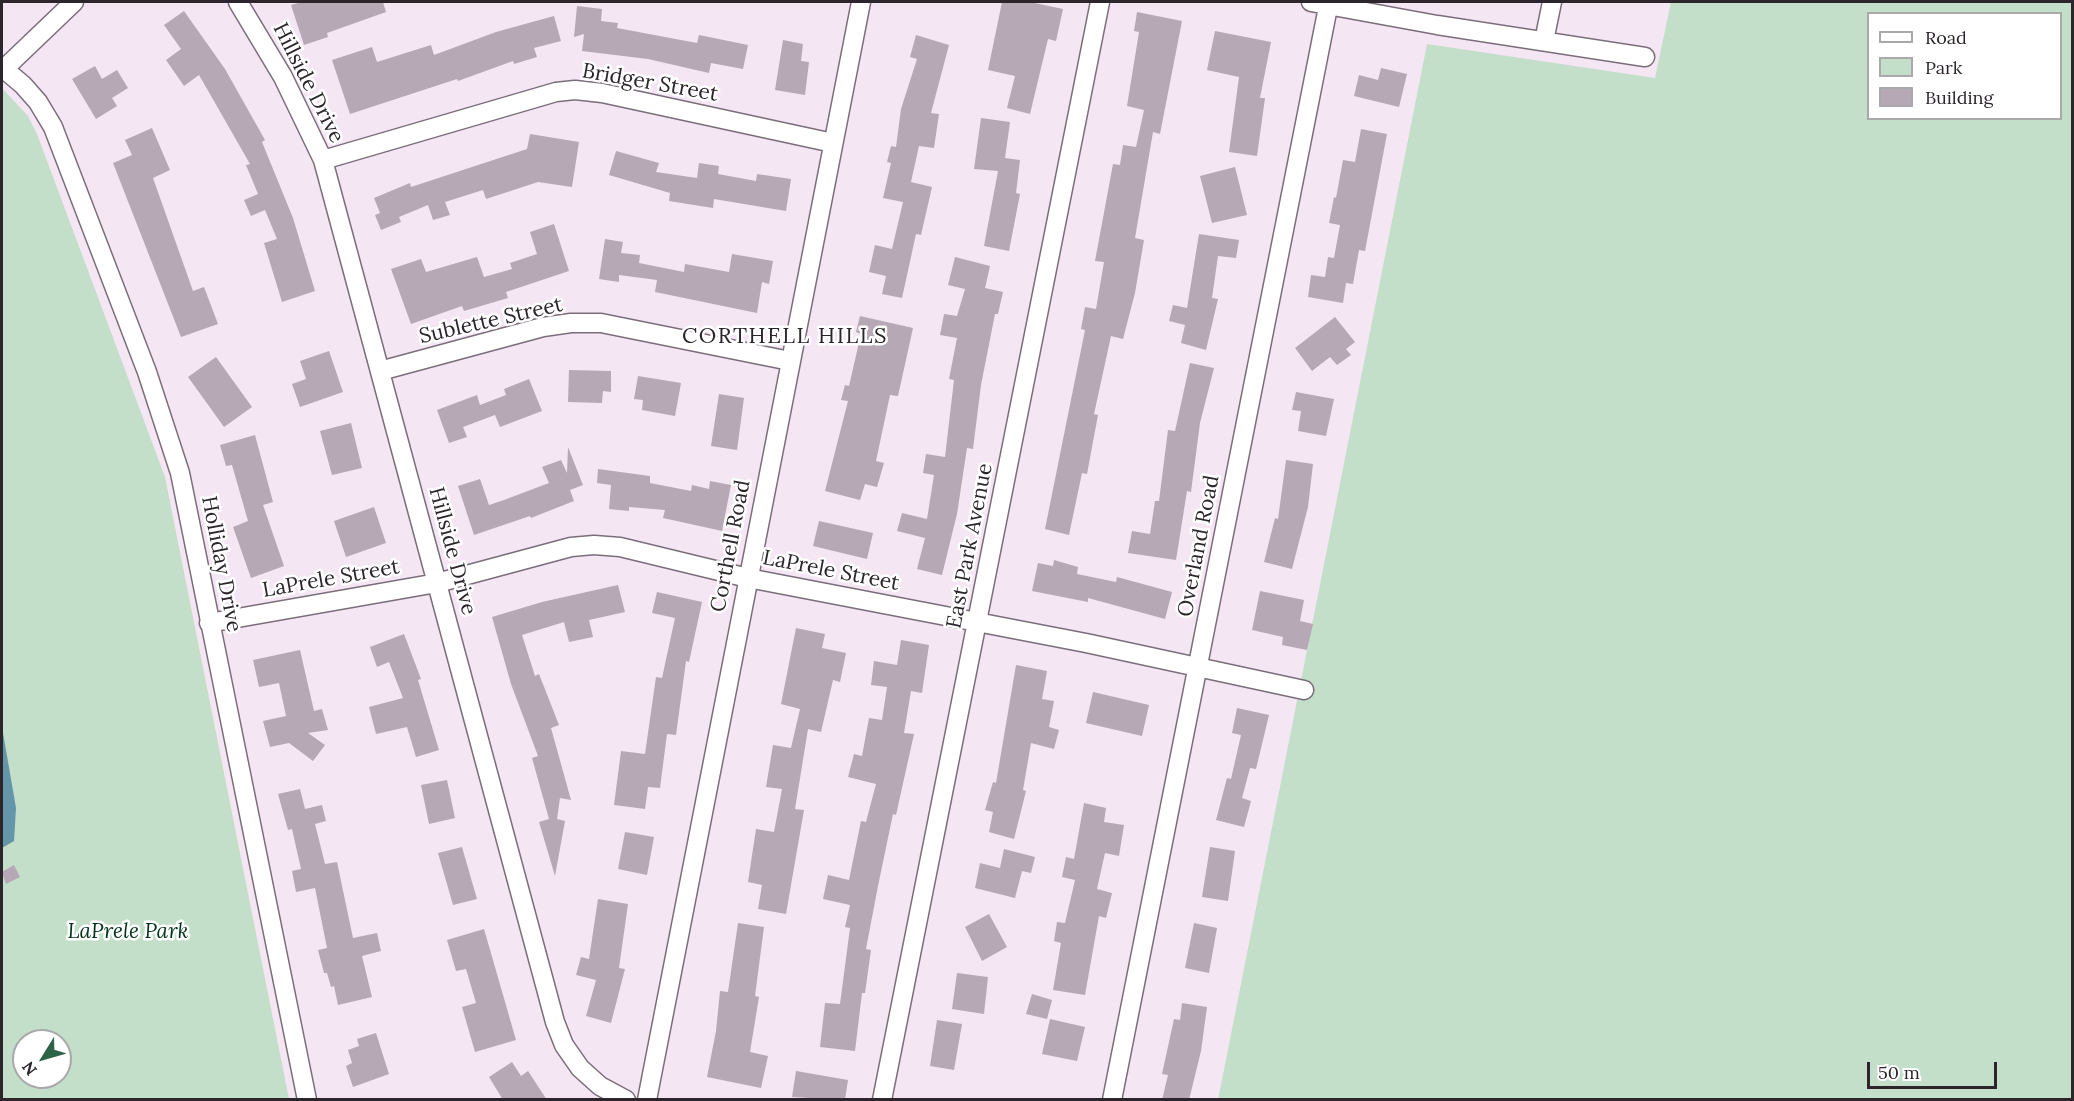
<!DOCTYPE html>
<html>
<head>
<meta charset="utf-8">
<style>
  body { margin:0 }
  #map { position:relative; width:2074px; height:1101px; overflow:hidden; background:#f5e6f4; font-family:Lora,serif }
  canvas { display:block }
  .frame { position:absolute; inset:0; border:3px solid #2c262c; pointer-events:none }
  .legend { position:absolute; left:1867px; top:12px; width:195px; height:108px; box-sizing:border-box; background:#fff; border:2px solid #aba8ab; margin:0; padding:8px 10px; list-style:none; font-size:18px; color:#2c262c }
  .legend li { display:flex; align-items:center; gap:12px; height:30px }
  .legend b { width:30px; border:2px solid #aba8ab }
  .north { position:absolute; left:12px; top:1029px; width:60px; height:60px; box-sizing:border-box; background:#fff; border:2px solid #aba8ab; border-radius:50%; rotate:233deg; font-size:16px; font-weight:700; line-height:24px; text-align:center; color:#2c262c }
  .north::after { content:''; display:block; margin:auto; width:21px; height:27px; background:#2c6248; clip-path:polygon(50% 0,100% 100%,50% 72%,0 100%) }
  .scale { position:absolute; left:1867px; top:1062px; width:130px; height:27px; box-sizing:border-box; border:3px solid #2c262c; border-top:0; padding-left:8px; font-size:18px; line-height:21px; white-space:nowrap; color:#2c262c; -webkit-text-stroke:4px #fff; paint-order:stroke }
</style>
</head>
<body>
<div id="map">
<canvas width="2074" height="1101"></canvas>
<div class="frame"></div>
<ul class="legend">
<li><b style="height:8px;background:#fff"></b>Road</li>
<li><b style="height:16px;background:#c3dec9"></b>Park</li>
<li><b style="height:16px;background:#b7a8b6"></b>Building</li>
</ul>
<div class="north">N</div>
<div class="scale">50 m</div>
</div>
<script>
const ctx = document.querySelector('canvas').getContext('2d');
ctx.lineJoin = 'round';
function fill(path, color) { ctx.fillStyle = color; ctx.fill(path, 'evenodd'); }
const shape = rows => new Path2D(rows.map(r => 'M' + r).join(''));
function stroke(path, color, width, dash) { ctx.strokeStyle = color; ctx.lineWidth = width; ctx.lineCap = dash ? 'butt' : 'round'; ctx.setLineDash(dash || []); ctx.stroke(path); }
function drawText(font, color, halo, rows, align = 'center') {
  ctx.font = font + ' Lora,serif'; ctx.lineWidth = 5; ctx.setLineDash([]); ctx.textBaseline = 'middle'; ctx.strokeStyle = halo; ctx.fillStyle = color; for (const [text, x, y, turn = 0] of rows) {
    ctx.save(); ctx.translate(x, y); ctx.rotate((+turn || 0) * Math.PI / 180); ctx.textAlign = isNaN(turn) ? turn : align; if (halo) ctx.strokeText(text, 0, 0); ctx.fillText(text, 0, 0); ctx.restore();
  }
}
const green = shape([
  [1671,2,2072,2,2072,1099,1218,1100,1427,44,1655,78],
  [1868,14,2060,14,2060,118,1868,118],
  [2,88,28,116,37,134,165,477,289,1099,2,1099],
  [24,1041,60,1041,60,1077,24,1077]
]);
const water = shape([
  [2,727,16,808,14,841,2,848]
]);
const building = shape([
  [302,2,383,2,386,12,327,33,328,37,304,45,291,5],
  [1002,2,1030,2,1063,9,1056,41,1048,39,1030,114,1007,108,1015,76,988,70],
  [577,6,602,9,601,21,618,23,617,28,697,43,699,35,748,45,743,69,711,63,709,73,648,59,582,51,584,34,574,37],
  [184,11,225,69,265,140,262,142,293,218,315,291,282,302,264,243,277,239,265,210,251,216,244,200,258,194,246,165,250,164,199,75,184,86,166,60,181,49,164,25],
  [1137,12,1182,21,1160,134,1153,132,1135,238,1144,240,1135,293,1123,339,1111,336,1094,414,1098,415,1087,474,1082,473,1069,535,1045,529,1085,330,1081,329,1085,307,1096,309,1104,262,1095,261,1113,164,1120,165,1123,145,1136,147,1144,110,1127,106,1139,32,1134,31],
  [554,16,561,41,534,48,537,57,514,64,513,61,458,81,457,79,350,114,332,60,372,47,377,62,431,45,434,55,496,32],
  [1215,31,1271,42,1260,98,1265,98,1257,156,1229,152,1239,77,1207,70],
  [916,35,949,45,931,113,939,114,934,148,919,146,911,182,932,187,921,235,916,234,902,298,882,294,886,276,869,272,875,245,892,249,903,202,883,198,891,163,887,162,891,146,896,147,901,109,917,59,910,57],
  [783,40,803,44,801,61,809,62,805,95,775,90],
  [95,66,102,79,117,70,128,88,112,98,117,106,96,119,72,79],
  [1381,68,1407,74,1399,107,1354,96,1359,75,1378,80],
  [981,118,1010,122,1005,158,1020,160,1016,193,1020,194,1009,251,984,246,998,171,974,169],
  [152,128,170,170,153,178,193,291,204,287,218,324,181,337,113,163,132,155,125,140],
  [1361,129,1387,134,1365,251,1359,250,1353,284,1346,283,1343,303,1308,297,1311,275,1325,277,1328,257,1334,258,1340,225,1329,223,1334,197,1336,198,1343,160,1355,162],
  [530,134,579,142,572,187,538,182,486,199,483,190,445,202,450,215,433,220,428,205,399,217,401,222,381,230,375,215,380,213,374,198,410,183,411,187,527,149],
  [616,151,659,163,656,172,697,178,699,163,719,166,718,174,756,181,757,174,791,179,786,211,714,199,713,208,669,201,670,193,609,175],
  [1235,167,1247,215,1212,223,1200,176],
  [554,224,569,271,506,292,508,298,464,311,462,306,411,324,391,269,421,259,426,272,477,257,484,277,512,269,510,263,537,254,530,232],
  [1199,234,1239,240,1236,258,1218,256,1212,298,1218,299,1206,350,1181,343,1185,325,1169,321,1173,305,1187,308],
  [605,239,623,242,621,253,640,255,639,263,684,272,685,264,729,272,732,254,773,261,769,284,762,282,757,313,655,292,657,280,619,275,619,282,599,279],
  [955,257,990,266,985,288,1003,292,998,314,995,314,981,385,973,449,967,448,957,514,942,575,917,569,925,538,897,531,902,513,927,519,934,475,923,473,926,454,945,457,954,380,949,379,957,338,940,335,944,314,957,316,965,289,948,285],
  [860,316,913,328,898,396,890,395,876,461,884,463,877,487,865,484,860,500,825,491,848,401,841,400,845,385,849,386,861,334,856,332],
  [1335,317,1355,342,1346,349,1351,355,1337,365,1330,357,1312,371,1295,348],
  [329,351,343,392,300,407,292,384,306,379,300,361],
  [216,357,252,407,224,427,188,377],
  [1190,363,1214,368,1200,423,1191,492,1187,491,1176,560,1128,553,1132,531,1150,534,1155,501,1159,501,1168,430,1175,431],
  [569,370,611,371,611,392,603,391,602,403,568,402],
  [638,376,681,383,675,416,642,410,643,400,634,399],
  [529,379,542,411,500,427,495,415,463,427,467,437,449,443,437,410,477,395,480,405,506,395,504,389],
  [1296,392,1334,399,1326,436,1298,431,1301,411,1292,410],
  [719,394,744,398,737,450,711,446],
  [351,423,362,468,332,475,320,431],
  [255,435,273,502,263,505,284,566,251,578,233,527,248,521,232,465,226,466,220,445],
  [568,447,583,485,570,490,574,501,531,518,530,516,474,535,458,486,480,479,489,505,504,500,549,483,542,467,561,460,567,473],
  [1286,460,1313,464,1308,507,1292,569,1264,562,1275,518,1278,519],
  [598,469,650,476,650,483,691,491,692,485,709,489,710,481,731,485,722,531,663,518,665,510,629,507,629,511,609,509,611,485,597,483],
  [374,507,386,543,346,557,334,521],
  [819,521,873,533,867,559,813,546],
  [1054,560,1078,567,1077,574,1116,582,1117,577,1172,592,1165,619,1088,598,1088,602,1032,591,1038,563,1053,566],
  [618,585,625,612,589,620,593,637,569,642,564,622,522,635,535,676,539,674,559,725,551,728,571,800,560,798,557,819,565,821,555,876,539,822,549,819,532,758,538,756,511,684,492,617,542,602],
  [1260,591,1304,600,1300,621,1313,624,1307,650,1282,645,1283,637,1252,630],
  [657,592,702,602,689,662,686,661,676,735,667,734,660,788,648,787,645,809,614,805,621,751,645,754,656,677,662,678,675,618,652,613],
  [796,628,825,634,822,648,846,653,840,682,833,680,821,732,808,729,795,809,804,810,786,914,758,909,762,885,748,882,756,829,774,832,782,789,766,787,773,745,791,748,800,709,781,704],
  [404,634,421,679,418,680,439,750,416,757,407,727,376,734,369,707,403,698,389,662,377,667,370,647],
  [901,640,929,645,922,693,911,691,904,733,914,734,896,815,893,814,878,886,866,949,871,950,865,993,862,993,855,1051,820,1047,825,1003,840,1004,850,928,845,927,850,905,823,899,828,875,849,880,861,821,866,822,876,784,848,777,854,754,862,756,869,718,882,720,887,687,871,685,874,661,897,665],
  [300,650,314,711,322,709,328,730,308,733,325,745,313,761,289,743,270,747,263,721,286,716,279,683,259,687,253,660],
  [1016,665,1047,671,1042,699,1054,701,1049,727,1059,730,1054,749,1031,743,1023,790,1026,791,1014,839,989,832,993,812,985,810,993,782,996,783],
  [1093,692,1149,705,1142,736,1086,723],
  [1237,708,1269,715,1256,769,1250,768,1242,798,1251,801,1244,827,1216,820,1227,778,1231,779,1241,735,1232,733],
  [447,780,455,818,429,824,421,785],
  [300,789,305,809,322,805,326,821,315,824,325,864,337,862,353,938,377,933,381,951,362,956,372,997,338,1005,334,986,331,987,327,973,324,973,318,950,327,948,315,888,296,892,292,871,301,869,292,829,288,830,278,794],
  [1084,803,1106,808,1104,822,1124,825,1119,856,1105,853,1097,889,1112,893,1106,918,1099,916,1085,995,1053,990,1061,943,1054,941,1057,922,1065,923,1075,880,1062,877,1066,857,1074,859],
  [625,832,654,837,647,875,618,869],
  [462,847,477,899,453,905,438,853],
  [1210,847,1235,851,1228,901,1202,897],
  [1004,849,1035,857,1031,873,1022,871,1015,898,975,888,980,863,1000,868],
  [14,865,20,877,6,884,2,872],
  [598,899,628,904,619,968,625,969,611,1023,586,1016,596,980,576,975,581,957,589,959],
  [989,914,1007,947,982,961,965,927],
  [738,923,764,927,755,996,759,997,750,1052,768,1056,761,1088,707,1077,716,1031,720,991,728,992],
  [1194,923,1217,928,1209,973,1185,968],
  [484,929,516,1040,475,1052,462,1007,476,1003,466,969,456,971,447,940],
  [957,973,988,977,984,1014,952,1009],
  [1032,994,1052,1000,1047,1019,1026,1014],
  [1182,1003,1207,1007,1201,1051,1189,1100,1162,1100,1168,1075,1162,1074,1174,1019,1180,1020],
  [1050,1019,1085,1027,1077,1061,1042,1054],
  [937,1020,962,1024,954,1070,930,1066],
  [376,1033,389,1074,353,1087,346,1066,352,1063,348,1050,359,1046,357,1039],
  [512,1062,521,1076,528,1071,547,1100,503,1100,489,1077],
  [796,1071,848,1080,845,1100,792,1097]
]);
const minor = shape([
  [74,2,4,69,23,85,38,102,53,127,147,372,180,473,307,1100],
  [238,2,283,77,323,160,555,1022,564,1045,580,1068,600,1086,626,1100],
  [1311,2,1437,25,1645,57],
  [1544,41,1552,2],
  [323,160,556,92,575,90,602,93,833,143],
  [380,371,543,327,571,323,601,323,790,361],
  [209,623,437,583,571,547,594,545,620,547,748,578,1086,643,1304,690],
  [647,1100,861,2],
  [882,1100,1100,2],
  [1112,1100,1329,2]
]);
const streetNames = [
  ["Hillside Drive",308,83,63],
  ["Bridger Street",650,83,10],
  ["Sublette Street",491,321,-13],
  ["Corthell Road",731,546,-79],
  ["East Park Avenue",970,546,-79],
  ["Overland Road",1199,546,-79],
  ["Hillside Drive",452,551,75],
  ["Holliday Drive",221,564,79],
  ["LaPrele Street",831,571,11],
  ["LaPrele Street",331,579,-10]
];
const parkNames = [
  ["LaPrele Park",128,932]
];
const neighbourhoodNames = [
  ["CORTHELL HILLS",785,337]
];
fill(green, '#c3dec9');
fill(water, '#6495a8');
fill(building, '#b7a8b6');
stroke(minor, '#7b6e7a', 21);
stroke(minor, '#fff', 18);
drawText('21px', '#2c262c', '#fff', streetNames);
drawText('italic 21px', '#033519', '#fff', parkNames);
ctx.letterSpacing = '1.5px';
drawText('22px', '#2c262c', '#fff', neighbourhoodNames);
ctx.letterSpacing = '0px';
</script>
</body>
</html>
